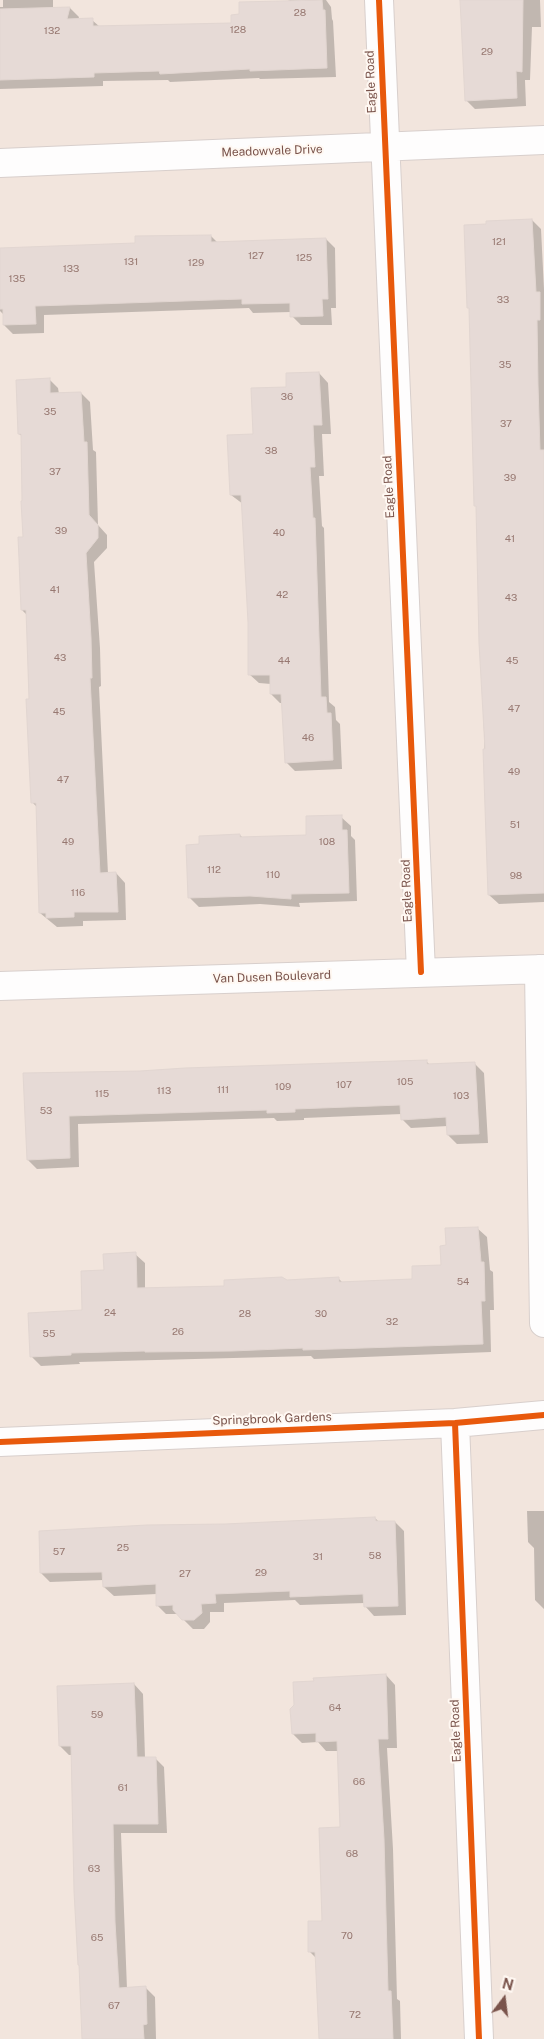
<!DOCTYPE html>
<html>
<head>
<meta charset="utf-8">
<style>
  body { margin:0 }
  #map { position:relative; width:544px; height:2039px; overflow:hidden; background:#f9f4ef; font-family:"Public Sans",sans-serif }
  canvas { display:block }
  .north { position:absolute; left:479px; top:1974px; width:50px; height:50px; -webkit-text-stroke:4px #fff8f2; paint-order:stroke; rotate:15deg; font-size:14px; font-weight:700; line-height:20px; text-align:center; color:#7a544c }
  .north::after { content:''; display:block; margin:auto; width:18px; height:22px; background:#7a544c; clip-path:polygon(50% 0,100% 100%,50% 72%,0 100%) }
</style>
</head>
<body>
<div id="map">
<canvas width="544" height="2039"></canvas>
<div class="north">N</div>
</div>
<script>
const ctx = document.querySelector('canvas').getContext('2d');
ctx.lineJoin = 'round';
function fill(path, color) { ctx.fillStyle = color; ctx.fill(path, 'evenodd'); }
const shape = rows => new Path2D(rows.map(r => 'M' + r).join(''));
function stroke(path, color, width, dash) { ctx.strokeStyle = color; ctx.lineWidth = width; ctx.lineCap = dash ? 'butt' : 'round'; ctx.setLineDash(dash || []); ctx.stroke(path); }
function drawText(font, color, halo, rows, align = 'center') {
  ctx.font = font + ' "Public Sans",sans-serif'; ctx.lineWidth = 4; ctx.setLineDash([]); ctx.textBaseline = 'middle'; ctx.strokeStyle = halo; ctx.fillStyle = color; for (const [text, x, y, turn = 0] of rows) {
    ctx.save(); ctx.translate(x, y); ctx.rotate((+turn || 0) * Math.PI / 180); ctx.textAlign = isNaN(turn) ? turn : align; if (halo) ctx.strokeText(text, 0, 0); ctx.fillText(text, 0, 0); ctx.restore();
  }
}
const residential = shape([
  [0,0,544,0,544,2039,0,2039]
]);
const shadow = shape([
  [3,0,53,0,53,9,70,8,79,17,78,20,92,20,100,27,232,24,290,0,326,0,331,7,332,19,333,21,336,77,260,79,259,78,170,82,168,80,103,81,103,86,0,89,0,7,3,7],
  [462,0,540,0,541,27,532,27,530,80,525,80,526,106,475,109,466,100],
  [532,220,541,229,544,289,544,902,499,904,489,895,471,310,468,307],
  [211,236,218,243,326,239,335,248,336,308,331,308,332,325,301,325,292,316,291,312,253,313,249,308,44,315,44,333,13,334,4,325,4,315,0,311,0,250,136,244],
  [319,373,328,383,331,434,322,434,324,476,319,476,322,526,324,528,329,702,335,707,336,720,340,724,342,769,295,771,286,762,283,703,280,703,271,694,271,684,259,683,249,674,249,622,243,504,231,495,254,435,287,389],
  [49,379,58,388,59,394,81,393,90,402,93,450,96,452,98,525,107,535,107,548,94,562,100,648,101,686,99,687,108,874,116,873,125,883,126,920,83,921,83,926,57,927,40,913,37,807,32,802,27,615,22,610,24,538,22,436,19,434],
  [341,817,351,826,351,836,355,840,357,901,299,903,300,907,260,904,199,907,190,898,200,846,240,835,243,838,308,836],
  [426,1061,430,1065,475,1064,484,1073,488,1143,457,1144,448,1135,448,1126,411,1128,402,1119,402,1114,304,1118,304,1120,277,1121,274,1118,78,1124,79,1167,37,1169,28,1160,24,1074,140,1072],
  [477,1228,487,1237,490,1270,493,1272,494,1310,490,1310,491,1352,314,1359,311,1356,79,1362,80,1364,41,1366,32,1357,84,1311,105,1271,135,1254,145,1263,145,1289,226,1287,338,1278,343,1283,413,1281,442,1266,447,1247],
  [527,1511,544,1511,544,1609,535,1600,534,1548,528,1542],
  [375,1518,379,1522,395,1522,404,1531,406,1615,374,1616,365,1606,365,1603,300,1605,295,1600,224,1603,224,1612,210,1612,210,1622,204,1629,193,1629,178,1614,166,1614,157,1605,157,1594,114,1596,104,1587,104,1580,50,1582,41,1573,225,1525],
  [386,1675,395,1685,397,1748,387,1748,393,1849,397,1999,400,2001,401,2039,320,2039,317,1959,309,1951,323,1922,342,1828,339,1751,326,1751,318,1742,302,1743,293,1734],
  [134,1684,143,1694,145,1758,155,1758,164,1767,167,1833,121,1833,127,1989,146,1988,155,1997,156,2039,83,2039,72,1755,69,1755,60,1746]
]);
const building = shape([
  [322,0,323,10,325,10,327,68,250,71,250,69,160,74,159,71,94,73,94,77,0,80,0,9,70,7,67,19,93,18,93,26,231,23,231,15,239,14,239,2,322,0],
  [460,0,523,0,522,72,516,71,517,98,465,101,460,0],
  [532,219,536,292,540,292,540,320,537,320,538,385,540,450,544,450,544,893,488,895,483,749,485,749,479,643,476,506,474,506,469,308,467,308,464,225,486,224,486,221,532,219],
  [211,235,211,242,326,238,328,299,322,299,323,316,290,317,290,303,242,304,242,299,97,304,35,306,36,324,3,325,3,309,0,309,0,248,135,243,135,236,211,235],
  [319,372,322,425,313,425,315,467,310,467,313,518,315,518,321,697,326,697,327,713,331,713,333,760,285,763,281,694,270,694,270,675,248,675,248,622,241,495,230,495,227,435,253,434,251,388,286,387,286,373,319,372],
  [50,378,50,393,81,392,84,442,87,442,89,515,98,525,98,538,86,553,91,638,92,678,90,678,100,873,116,872,118,912,74,912,74,917,46,918,46,913,39,913,36,803,31,803,26,699,29,699,26,610,21,610,19,559,18,537,23,537,21,501,22,501,21,434,18,434,16,380,50,378],
  [342,815,342,830,347,830,349,893,291,894,291,899,250,896,188,898,186,845,199,844,199,836,240,834,240,837,306,835,306,816,342,815],
  [427,1060,427,1064,475,1062,479,1134,447,1135,446,1117,401,1120,400,1105,295,1109,295,1112,267,1113,267,1110,69,1116,70,1158,27,1160,23,1073,140,1071,185,1068,427,1060],
  [478,1227,481,1262,484,1262,485,1301,481,1301,483,1344,303,1350,303,1348,232,1351,145,1352,145,1351,71,1353,71,1355,30,1357,28,1313,82,1310,81,1271,104,1270,103,1254,136,1252,137,1288,224,1286,224,1280,282,1277,287,1280,339,1277,339,1282,412,1279,412,1266,441,1265,440,1246,446,1245,445,1228,478,1227],
  [375,1517,376,1521,395,1521,398,1606,364,1607,363,1594,290,1597,290,1591,215,1594,216,1603,201,1604,202,1613,194,1620,182,1620,173,1610,173,1605,156,1606,156,1584,103,1587,102,1572,40,1573,39,1531,147,1525,225,1524,375,1517],
  [386,1674,388,1739,378,1739,384,1839,388,1991,391,1991,393,2039,319,2039,315,1952,308,1952,308,1921,322,1921,319,1828,340,1827,337,1741,316,1742,316,1733,292,1734,290,1709,294,1705,293,1682,314,1681,313,1678,386,1674],
  [134,1683,137,1757,156,1757,158,1824,113,1824,115,1922,119,1988,146,1986,147,2024,143,2025,144,2039,82,2039,79,1965,78,1965,74,1891,71,1746,59,1746,57,1686,134,1683]
]);
const minor = shape([
  [379,0,421,972],
  [0,163,544,140],
  [539,969,544,1323],
  [0,986,544,969],
  [455,1423,479,2039],
  [0,1442,455,1423,544,1415]
]);
const cycleway = shape([
  [379,0,421,972],
  [455,1423,479,2039],
  [0,1442,455,1423,544,1415]
]);
const numberNames = [
  ["28",300,13],
  ["128",238,30],
  ["132",52,31],
  ["29",487,52],
  ["121",499,242],
  ["127",256,256],
  ["125",304,258],
  ["131",131,262],
  ["129",196,263],
  ["133",71,269],
  ["135",17,279],
  ["33",503,300],
  ["35",505,365],
  ["36",287,397],
  ["35",50,412],
  ["37",506,424],
  ["38",271,451],
  ["37",55,472],
  ["39",510,478],
  ["39",61,531],
  ["40",279,533],
  ["41",510,539],
  ["41",55,590],
  ["42",282,595],
  ["43",511,598],
  ["43",60,658],
  ["44",284,661],
  ["45",512,661],
  ["47",514,709],
  ["45",59,712],
  ["46",308,738],
  ["49",514,772],
  ["47",63,780],
  ["51",515,825],
  ["49",68,842],
  ["108",327,842],
  ["112",214,870],
  ["110",273,875],
  ["98",516,876],
  ["116",78,893],
  ["105",405,1082],
  ["107",344,1085],
  ["109",283,1087],
  ["111",223,1090],
  ["113",164,1091],
  ["115",102,1094],
  ["103",461,1096],
  ["53",46,1111],
  ["54",463,1282],
  ["24",110,1313],
  ["28",245,1314],
  ["30",321,1314],
  ["32",392,1322],
  ["26",178,1332],
  ["55",49,1334],
  ["25",123,1548],
  ["57",59,1552],
  ["58",375,1556],
  ["31",318,1557],
  ["29",261,1573],
  ["27",185,1574],
  ["64",335,1708],
  ["59",97,1715],
  ["66",359,1782],
  ["61",123,1788],
  ["68",352,1854],
  ["63",94,1869],
  ["70",347,1936],
  ["65",97,1938],
  ["67",114,2006],
  ["72",355,2015]
];
const streetNames = [
  ["Eagle Road",371,82,-92],
  ["Meadowvale Drive",272,151,-2],
  ["Eagle Road",389,487,-93],
  ["Eagle Road",407,891,-92],
  ["Van Dusen Boulevard",272,977,-2],
  ["Springbrook Gardens",272,1419,-2],
  ["Eagle Road",456,1731,-92]
];
fill(residential, '#f2e5dd');
fill(shadow, '#0003');
fill(building, '#e6dad6');
stroke(building, '#e2d6d1', 1);
stroke(minor, '#d8cfcc', 30);
stroke(minor, '#fefdfd', 28);
stroke(cycleway, '#e8590c', 6);
drawText('10px', '#977871', null, numberNames);
drawText('12px', '#7a544c', '#fff8f2', streetNames);
</script>
</body>
</html>
